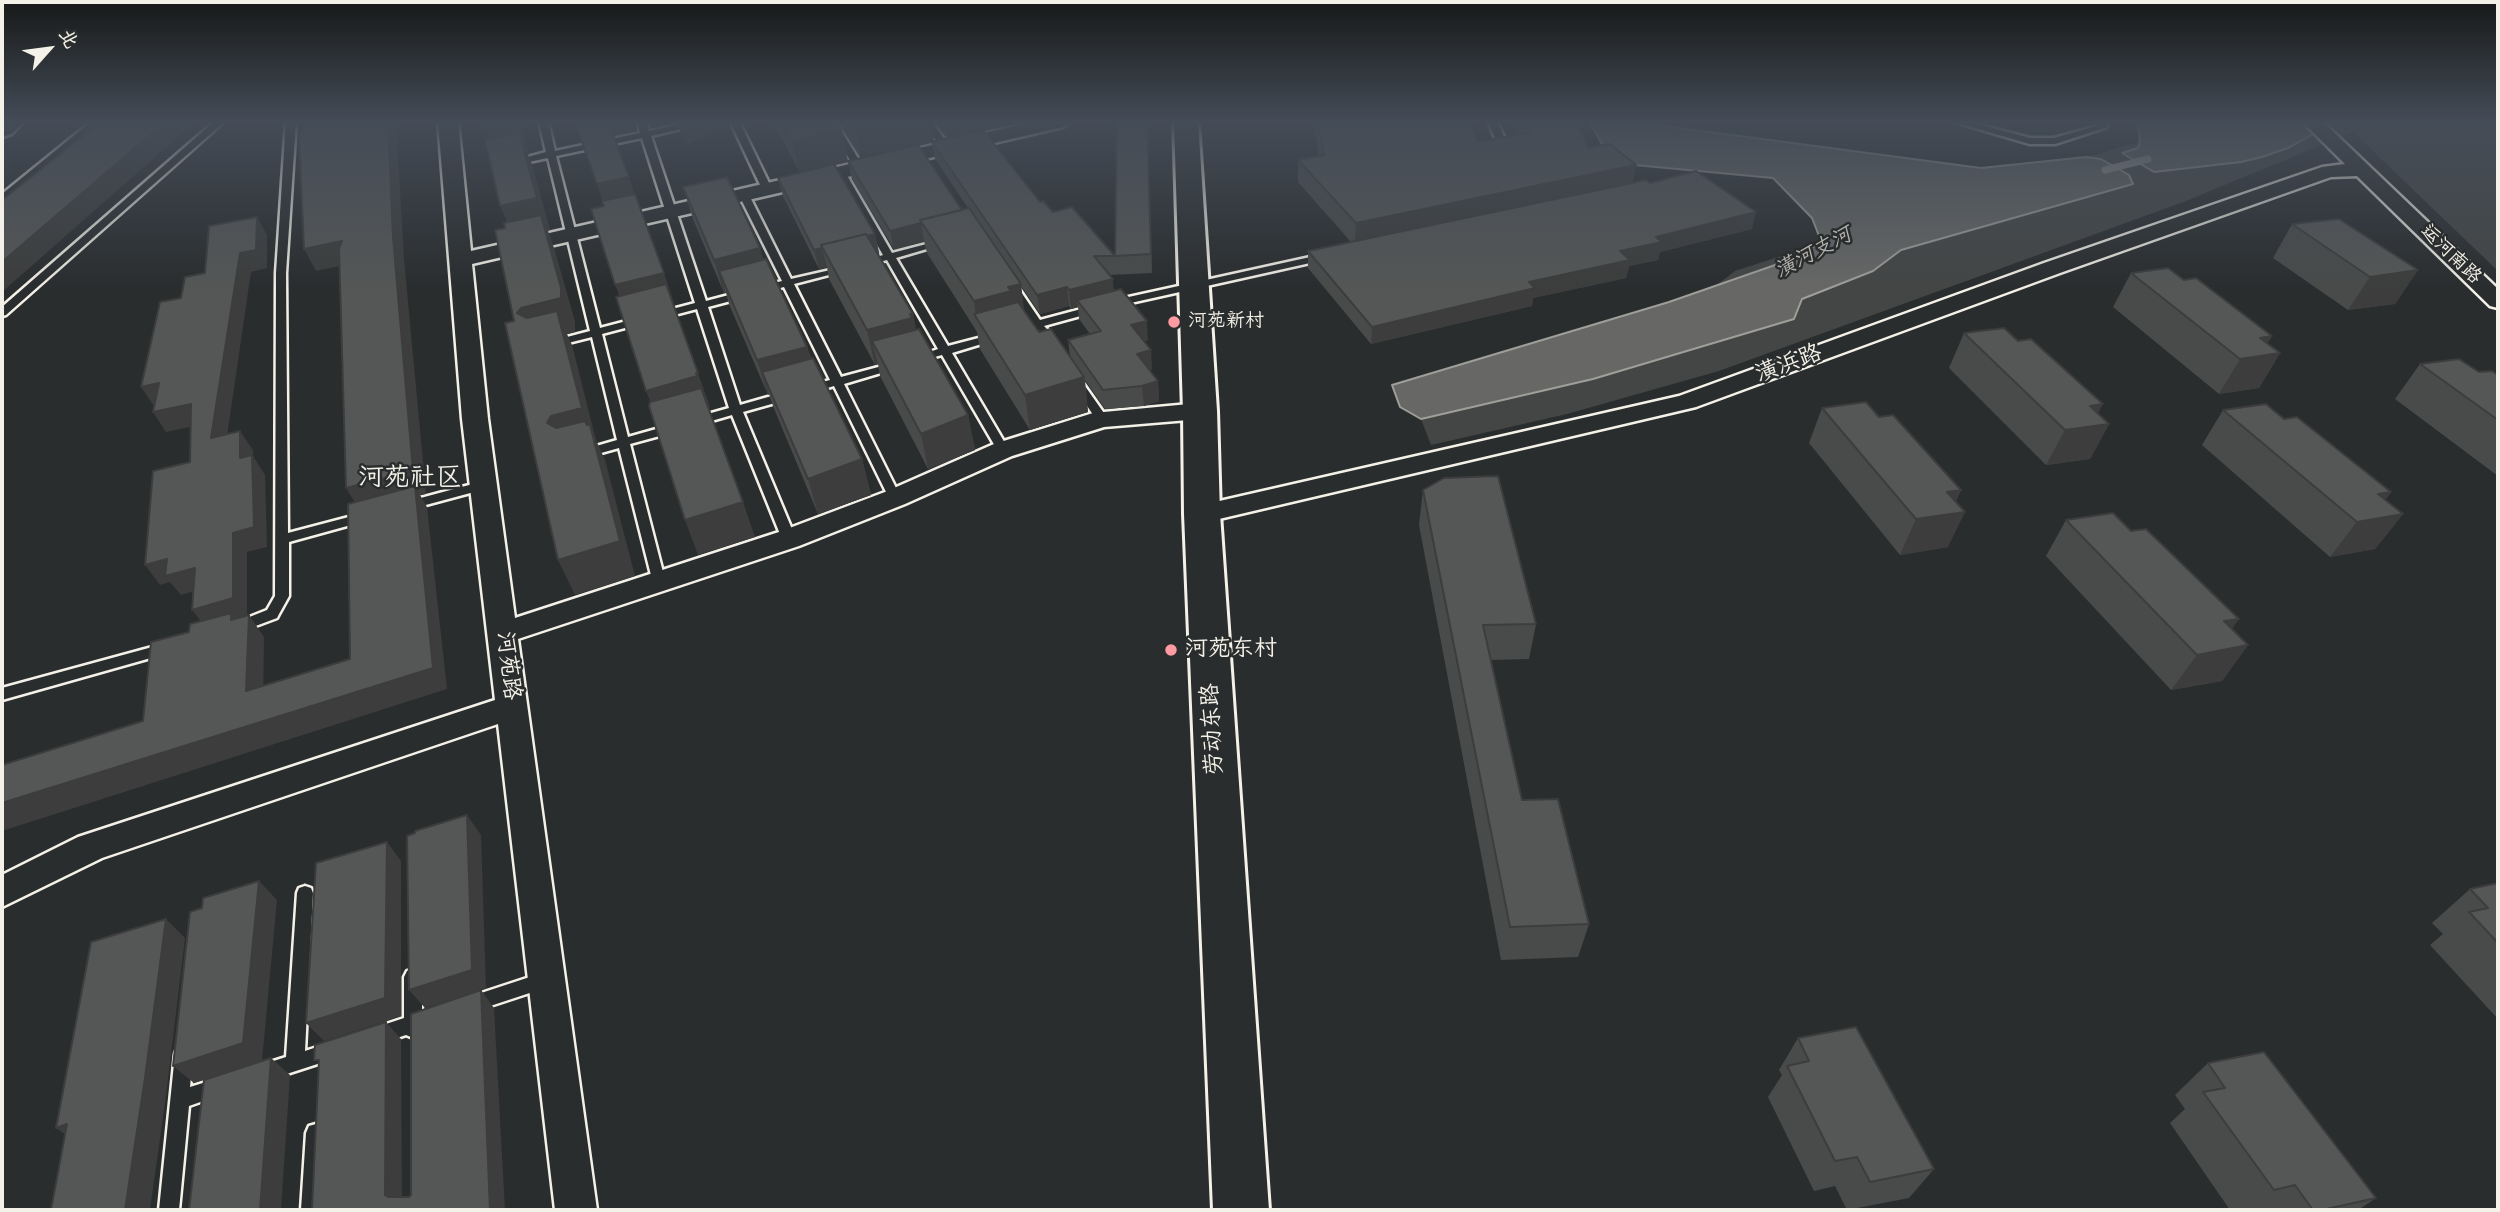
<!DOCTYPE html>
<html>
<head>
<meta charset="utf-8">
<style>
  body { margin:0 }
  #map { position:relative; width:2500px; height:1212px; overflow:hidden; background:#2a2d2e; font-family:Mynerve,"LXGW WenKai TC",sans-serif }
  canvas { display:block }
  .frame { position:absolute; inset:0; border:4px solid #f4f1e8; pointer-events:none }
  .north { position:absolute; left:14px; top:14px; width:70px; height:70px; -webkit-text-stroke:5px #2a2d2e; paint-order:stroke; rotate:62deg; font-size:19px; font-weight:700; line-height:28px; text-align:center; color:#f4f1e8 }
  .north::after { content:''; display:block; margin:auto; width:24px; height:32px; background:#f4f1e8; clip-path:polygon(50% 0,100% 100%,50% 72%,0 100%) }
</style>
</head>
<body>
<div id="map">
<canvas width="2500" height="1212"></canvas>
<div class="frame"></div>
<div class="north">北</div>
</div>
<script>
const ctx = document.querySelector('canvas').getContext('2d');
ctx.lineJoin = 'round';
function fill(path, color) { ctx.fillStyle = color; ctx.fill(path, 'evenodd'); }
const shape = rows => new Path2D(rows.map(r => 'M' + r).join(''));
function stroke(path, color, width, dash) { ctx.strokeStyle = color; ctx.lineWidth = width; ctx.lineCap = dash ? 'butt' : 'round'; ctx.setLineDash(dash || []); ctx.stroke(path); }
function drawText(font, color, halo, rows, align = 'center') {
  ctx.font = font + ' Mynerve,"LXGW WenKai TC",sans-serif'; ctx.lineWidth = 5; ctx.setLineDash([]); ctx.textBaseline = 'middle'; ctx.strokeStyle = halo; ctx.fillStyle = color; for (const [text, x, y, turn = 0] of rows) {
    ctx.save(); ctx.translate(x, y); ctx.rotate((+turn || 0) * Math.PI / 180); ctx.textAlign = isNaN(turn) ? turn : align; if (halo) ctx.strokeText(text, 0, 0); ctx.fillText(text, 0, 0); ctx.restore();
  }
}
const green = shape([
  [2131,121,2498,121,2498,271,2353,132,2186,201,1719,371,1567,414,1431,445,1421,419,1593,379,1735,271,2086,157,2140,142,2138,125]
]);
const water = shape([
  [1601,121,1627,121,1981,168,2086,157,2101,159,2129,175,2133,184,1901,250,1873,271,1802,299,1794,319,1593,379,1421,419,1400,407,1392,385,1669,302,1801,256,1821,241,1812,218,1773,178,1613,163,1591,125,1601,121],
  [2140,121,2337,121,2288,148,2262,157,2241,162,2154,172,2122,153,2138,148,2140,142,2138,124,2140,121]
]);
const stream = shape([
  [2105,170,2148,159]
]);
const lane = shape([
  [92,121,102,121,2,202,2,194,92,121],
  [215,121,225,121,6,315,2,316,2,307,215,121],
  [286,121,296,121,286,273,288,533,364,513,371,517,369,520,289,542,289,596,279,614,277,618,237,633,232,632,230,628,232,624,267,610,275,596,276,273,286,121],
  [539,121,548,121,555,151,640,133,637,121,646,121,649,131,697,121,715,121,651,136,706,301,782,281,739,195,744,192,749,195,791,279,848,266,848,270,794,284,841,377,897,362,903,365,901,367,844,384,901,498,900,501,890,501,889,498,834,386,808,394,802,390,804,387,830,380,784,287,708,307,740,405,789,391,795,395,793,398,743,412,796,539,789,543,782,539,732,415,694,426,688,422,690,419,729,408,697,309,602,334,628,437,674,424,680,428,678,431,630,444,666,584,664,587,654,587,619,448,583,458,577,454,579,451,617,440,592,337,552,347,546,344,548,342,590,331,548,158,514,165,509,162,546,152,539,121],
  [642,138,695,303,600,328,556,156,642,138],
  [730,121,739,121,772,189,770,191,762,189,730,121],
  [826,121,835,121,864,168,862,170,856,170,826,121],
  [922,121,931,121,951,148,949,150,943,150,922,121],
  [1488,121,1497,121,1509,148,1507,150,1499,148,1488,121],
  [1951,121,1966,121,2030,138,2054,138,2097,126,2097,121,2106,121,2107,127,2055,144,2030,144,1951,121],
  [840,169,845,172,892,253,942,240,947,243,896,258,948,346,994,334,1000,337,998,339,952,353,1009,450,1007,453,999,453,942,355,916,362,910,359,938,349,887,260,864,266,859,263,883,255,835,172,840,169],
  [1324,254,1328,255,1328,259,1117,306,1044,326,1047,329,1041,332,1035,328,1017,333,1011,330,1031,323,1008,288,1013,285,1017,286,1040,320,1115,300,1324,254],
  [1076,377,1080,379,1106,416,1108,419,1106,422,1098,422,1070,381,1076,377],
  [484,481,490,485,489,488,407,510,401,506,402,503,484,481],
  [167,643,172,644,174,648,172,652,2,700,2,688,167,643],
  [305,886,311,888,313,893,305,1051,329,1043,336,1046,338,1052,336,1058,265,1081,258,1078,256,1072,258,1066,286,1057,297,893,299,888,305,886],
  [413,969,419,971,422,977,422,1013,429,1011,435,1013,438,1019,435,1025,422,1030,419,1036,413,1038,406,1035,375,1045,368,1042,366,1036,368,1030,404,1018,404,977,407,971,413,969],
  [545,972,551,974,554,980,551,986,472,1012,466,1010,463,1004,466,998,545,972],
  [184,1045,191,1048,193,1054,190,1087,219,1078,226,1081,228,1087,226,1093,189,1106,179,1210,159,1210,175,1054,177,1048,184,1045],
  [316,1124,323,1126,326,1133,321,1210,301,1210,306,1133,309,1126,316,1124]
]);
const street = shape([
  [438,121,458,121,471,251,1037,121,1072,121,1063,127,472,264,488,419,515,618,779,532,885,492,994,444,1093,413,1200,403,1209,406,1213,411,1209,416,1200,419,1104,427,1012,456,905,504,799,546,518,639,597,1210,555,1210,498,724,102,858,2,907,2,875,78,837,495,700,462,419,438,121],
  [2302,121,2322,121,2498,289,2498,308,2490,306,2357,176,2331,177,2060,273,1696,407,1202,523,1192,520,1188,514,1192,508,1202,505,1679,396,2044,263,2322,167,2345,164,2302,121]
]);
const secondary = shape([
  [1174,121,1198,121,1217,411,1220,514,1269,1210,1213,1210,1184,514,1183,411,1174,121]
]);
const primary = shape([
  [2,121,24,121,11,134,2,137,2,121]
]);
const wall = shape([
  [648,121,719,121,721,128,686,145,677,122,651,128],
  [772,121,835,121,841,130,848,162,834,165,875,234,879,253,877,253,916,330,968,415,975,450,928,469,880,376,878,364,875,365,829,279,827,267,819,269,783,196,778,178,800,172],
  [838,121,930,121,934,141,947,138,934,121,1016,121,1007,123,1007,125,983,131,1040,202,1053,212,1115,256,1148,121,1152,273,1109,275,1114,290,1148,340,1144,341,1152,369,1150,370,1158,381,1159,401,1144,406,1105,409,1085,380,1088,412,1030,430,980,349,977,332,927,253,924,241,894,249,852,179,848,161,861,158],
  [932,142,935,159,968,208,962,210,919,146],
  [1021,286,1040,314,1069,306,1071,309,1078,307,1079,319,1090,334,1068,340,1070,356,1039,332,1024,311],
  [1313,121,1470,121,1478,142,1518,134,1512,121,1575,121,1589,148,1633,183,1650,183,1752,229,1660,252,1658,260,1629,266,1626,278,1533,298,1532,306,1371,344,1308,268,1308,251,1351,242,1298,182,1298,160,1319,156],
  [683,187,764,259,807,347,811,358,862,459,871,495,818,514,773,406,769,394,768,395,729,304,726,293,724,293,693,219],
  [2292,224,2418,270,2395,304,2348,310,2273,258],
  [2131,273,2184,280,2272,336,2267,343,2280,353,2259,388,2219,394,2113,307],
  [1964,333,2098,413,2109,424,2090,459,2046,465,1949,368],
  [2420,364,2498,375,2498,476,2395,399],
  [1822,408,1879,417,1961,490,1956,501,1948,547,1900,555,1809,443],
  [2223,410,2284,419,2391,492,2385,500,2403,514,2375,549,2330,557,2202,445],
  [1423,490,1536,624,1529,659,1491,660,1522,800,1589,924,1578,957,1501,960,1419,525],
  [2066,520,2231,629,2248,645,2222,681,2171,690,2046,556],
  [2498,883,2498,1019,2430,945,2443,934,2432,923,2470,889],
  [1798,1038,1934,1169,1909,1198,1847,1210,1835,1186,1814,1191,1768,1097,1782,1075,1779,1070],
  [2208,1063,2376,1198,2358,1210,2230,1210,2170,1123,2185,1109,2175,1095]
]);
const shadedWall = shape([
  [166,121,196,121,2,292,2,262],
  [388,121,396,121,404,259,426,494,420,495,427,507,447,689,2,831,2,803,433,668,360,511,346,488,393,237],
  [516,121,523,121,520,122,529,154,528,155,532,164,550,230,548,231,554,248,575,321,575,332,567,334,572,345,596,440,605,460,635,576,575,595,558,560,566,451,547,423,536,342,517,313,514,238,500,206,499,161,486,130],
  [584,121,635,121,637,131,591,141],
  [649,121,677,121,677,122,651,128],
  [679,121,719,121,721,128,686,145],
  [882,121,930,121,934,142,861,159,855,127],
  [945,121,1016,121,1007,123,1007,125,948,139],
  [841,130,848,162,800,173,792,141],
  [1636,165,1632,188,1355,246,1356,223],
  [629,177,640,209,608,217,597,184],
  [1756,212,1752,229,1660,252,1658,260,1629,266,1626,278,1533,298,1532,306,1371,344,1372,327,1529,282,1620,251,1656,237],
  [257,217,267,235,267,268,251,272,224,457,211,438,240,253],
  [921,223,924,241,894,249,890,231],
  [875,234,879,253,832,265,823,248],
  [342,241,353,263,316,271,304,249],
  [760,248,770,281,719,271,726,293,724,293,714,260],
  [822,248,827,267,819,269,814,250],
  [2418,270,2395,304,2348,310,2370,277],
  [664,273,675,306,628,318,615,285],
  [1113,279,1114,298,1077,300,1078,307,1071,309,1069,290],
  [1021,284,1025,318,976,318,974,301,1008,287],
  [1067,287,1069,306,1040,314,1037,295],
  [913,314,920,348,872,341,878,364,875,365,867,330],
  [1147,321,1148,340,1132,345,1131,325],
  [2272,336,2259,356,2280,353,2259,388,2219,394,2240,359,2260,338],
  [807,347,817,381,762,372,769,394,768,395,757,360],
  [1151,350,1152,369,1138,374,1137,354],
  [698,373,710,407,659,425,646,391],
  [1084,377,1088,412,1030,430,1025,395],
  [1158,381,1159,401,1144,406,1142,386],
  [159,383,154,406,141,387],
  [191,404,204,424,166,432,153,412],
  [2103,404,2091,426,2109,424,2090,459,2046,465,2065,430,2090,406],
  [968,415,975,450,928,469,921,434],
  [240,431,253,450,253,456,265,475,267,547,247,552,247,617,207,629,192,610,233,533,240,458],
  [862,459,871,495,818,514,808,479],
  [1961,490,1949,514,1965,512,1948,547,1900,555,1916,519,1947,492],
  [2391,492,2369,520,2403,514,2375,549,2330,557,2378,494],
  [743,502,755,537,698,555,685,520],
  [167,559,195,568,209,587,181,595,170,582,160,585,145,565],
  [249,615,264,637,263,712,246,691],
  [2239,619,2215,652,2248,645,2222,681,2171,690,2197,655,2224,621],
  [467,815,481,835,486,988,425,1008,409,990],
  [387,842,401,861,401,1016,324,1041,306,1023],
  [259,881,277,900,262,1061,194,1083,173,1066],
  [166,919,185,938,166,1096,150,1210,125,1210],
  [481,990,494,1008,505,1210,490,1210],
  [386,1022,401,1039,402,1210,385,1195],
  [271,1058,290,1075,281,1210,260,1210],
  [67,1124,80,1145,56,1128]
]);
const building = shape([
  [102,121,166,121,2,262,2,200,102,121],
  [304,121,388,121,393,237,413,471,346,488,339,248,342,241,304,249,299,132,303,131,304,121],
  [484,121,516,121,516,123,486,130,484,121],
  [608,121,629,177,597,184,575,122,608,121],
  [781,121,835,121,841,130,792,141,781,121],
  [851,121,882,121,855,127,851,121],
  [1117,121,1147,121,1151,254,1115,256,1117,121],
  [1318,121,1470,121,1478,142,1531,132,1526,121,1575,121,1589,148,1610,144,1636,165,1356,223,1298,160,1324,155,1318,121],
  [983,130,1040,202,1043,201,1053,212,1072,207,1115,256,1094,256,1113,279,1069,290,1067,287,1037,295,932,142,983,130],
  [519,133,537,198,500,206,485,140,519,133],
  [918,145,962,210,920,220,921,223,890,231,848,161,918,145],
  [834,164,875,234,867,236,866,234,821,245,822,248,814,250,778,178,834,164],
  [1696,171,1756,212,1656,237,1662,242,1620,251,1630,260,1529,282,1535,288,1372,327,1308,251,1646,180,1650,183,1696,171],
  [727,177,760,248,714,260,683,187,727,177],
  [635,194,664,273,615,285,591,209,604,206,602,201,635,194],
  [969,208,1021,284,1008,287,1011,291,974,301,920,220,969,208],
  [541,215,561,288,561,298,521,308,517,313,527,318,557,311,582,408,551,416,547,423,556,428,585,421,587,425,590,425,620,541,558,560,505,323,514,321,495,230,505,228,504,223,541,215],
  [257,217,256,250,240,253,211,438,240,431,240,458,252,455,254,527,233,533,233,598,192,610,195,568,165,576,167,559,145,565,153,471,190,462,191,404,153,412,159,383,141,387,160,302,181,298,185,277,205,273,209,226,257,217],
  [2339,219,2418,270,2370,277,2292,224,2339,219],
  [866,234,913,314,910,314,912,318,867,330,821,245,866,234],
  [766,259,807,347,757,360,719,271,766,259],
  [2168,268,2184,280,2196,278,2272,336,2260,338,2280,353,2240,359,2131,273,2168,268],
  [666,284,698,373,696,373,697,376,646,391,616,297,666,284],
  [1121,289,1147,321,1131,325,1151,350,1137,354,1158,381,1142,386,1103,390,1068,340,1101,331,1077,300,1121,289],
  [1018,302,1039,332,1051,329,1084,377,1025,395,974,314,1018,302],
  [2004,328,2018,341,2031,339,2103,404,2090,406,2109,424,2065,430,1964,333,2004,328],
  [919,329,968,415,921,434,872,341,919,329],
  [813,358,862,459,808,479,762,372,813,358],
  [2459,359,2479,372,2492,371,2498,375,2498,420,2420,364,2459,359],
  [701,388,743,502,685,520,649,406,650,402,701,388],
  [1866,402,1879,417,1893,415,1961,490,1947,492,1965,512,1916,519,1822,408,1866,402],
  [2266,404,2284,419,2297,417,2391,492,2378,494,2403,514,2357,522,2223,410,2266,404],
  [1498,476,1536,624,1483,625,1522,800,1558,799,1589,924,1510,927,1423,490,1444,478,1498,476],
  [415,486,433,668,2,803,2,765,143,721,151,642,189,632,190,624,231,613,231,620,249,615,246,691,350,659,348,504,415,486],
  [2113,513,2131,531,2146,529,2239,619,2224,621,2248,645,2197,655,2066,520,2113,513],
  [467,815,472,970,409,990,407,836,415,833,415,831,467,815],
  [387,842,385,998,306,1023,316,863,387,842],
  [259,881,243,1043,173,1066,190,912,202,908,203,898,259,881],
  [2498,883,2498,943,2469,912,2488,908,2470,889,2498,883],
  [166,919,145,1078,125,1210,51,1210,67,1124,56,1128,91,942,166,919],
  [481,990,490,1210,312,1210,319,1060,314,1060,315,1045,386,1022,385,1195,388,1197,409,1197,411,1195,411,1014,481,990],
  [1856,1027,1934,1169,1870,1182,1857,1157,1835,1161,1787,1066,1809,1061,1798,1038,1856,1027],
  [2264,1052,2376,1198,2322,1210,2313,1210,2295,1185,2274,1190,2203,1092,2225,1088,2208,1063,2264,1052],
  [271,1058,260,1210,189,1210,204,1080,271,1058]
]);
const markers = [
  [1174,322,7,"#ff9aa2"],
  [1171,650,7,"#ff9aa2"]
];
const farStreetnames = [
  ["运河南路",2450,255,44]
];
const farPoinames = [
  ["河苑新村",1188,322]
];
const farWaternames = [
  ["潢河支河",1814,254,-28]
];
const streetNames = [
  ["潢浜路",1789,365,-20],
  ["河苑路",507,666,83],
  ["劳动东路",1214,729,-93]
];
const poiNames = [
  ["河苑东村",1185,650]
];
const quarterNames = [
  ["河苑社区",410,480]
];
fill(green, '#444645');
fill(water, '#676866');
stroke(water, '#9f9f9a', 2);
stroke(stream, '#9f9f9a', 7);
stroke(lane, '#f4f1e8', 5);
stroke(street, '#f4f1e8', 5);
stroke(secondary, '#f4f1e8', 6);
stroke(primary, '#f4f1e8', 6);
fill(lane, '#2a2d2e');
fill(street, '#2a2d2e');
fill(secondary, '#2a2d2e');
fill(primary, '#2a2d2e');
fill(wall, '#494b4a');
fill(shadedWall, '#3c3d3c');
fill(building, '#555756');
stroke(building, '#3c3d3c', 2);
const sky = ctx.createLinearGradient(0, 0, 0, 291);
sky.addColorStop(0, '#171919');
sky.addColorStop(0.42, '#444c57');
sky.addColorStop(1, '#444c5700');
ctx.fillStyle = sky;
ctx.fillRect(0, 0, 2500, 291);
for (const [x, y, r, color] of markers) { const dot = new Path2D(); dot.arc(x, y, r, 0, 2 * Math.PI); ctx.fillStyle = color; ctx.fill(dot); stroke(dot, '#2a2d2e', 2.5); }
drawText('19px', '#f4f1e8', '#2a2d2e', farStreetnames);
drawText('19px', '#f4f1e8', '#2a2d2e', farPoinames, 'left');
drawText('italic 21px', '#b5b3ae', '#2a2d2e', farWaternames);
drawText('23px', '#f4f1e8', '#2a2d2e', streetNames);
drawText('23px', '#f4f1e8', '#2a2d2e', poiNames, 'left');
drawText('26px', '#f4f1e8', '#2a2d2e', quarterNames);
</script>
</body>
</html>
